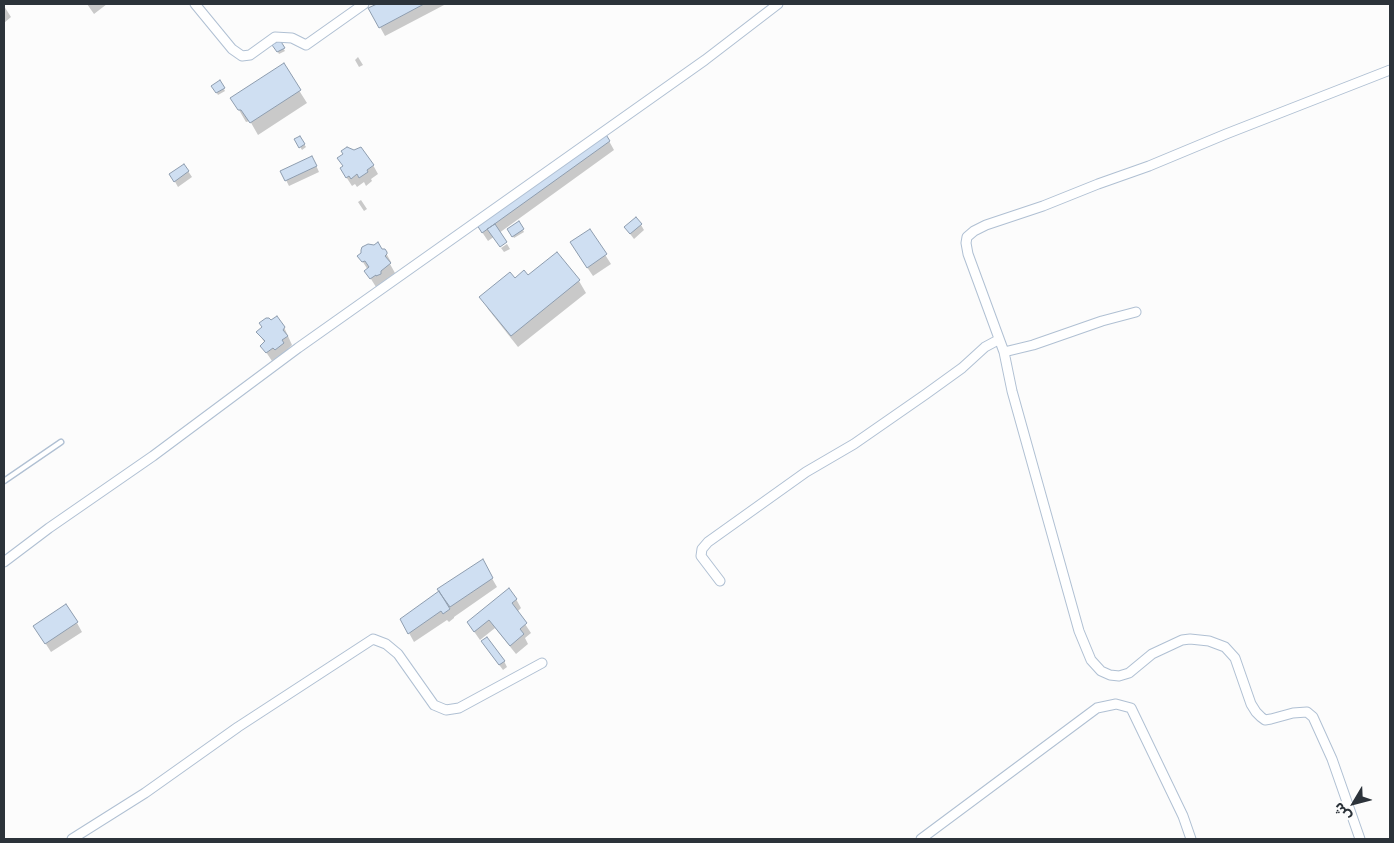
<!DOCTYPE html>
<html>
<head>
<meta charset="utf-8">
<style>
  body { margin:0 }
  #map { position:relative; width:1394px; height:843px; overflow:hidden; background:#fcfcfc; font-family:Raleway,"Noto Sans Arabic",sans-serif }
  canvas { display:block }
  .frame { position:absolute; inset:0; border:5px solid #2c333a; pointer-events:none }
  .north { position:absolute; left:1329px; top:778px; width:50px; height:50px; -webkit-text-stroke:4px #fcfcfc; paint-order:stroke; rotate:233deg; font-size:14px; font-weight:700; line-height:20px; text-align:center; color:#2c333a }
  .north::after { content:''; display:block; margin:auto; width:18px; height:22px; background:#2c333a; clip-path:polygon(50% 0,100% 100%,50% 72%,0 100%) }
</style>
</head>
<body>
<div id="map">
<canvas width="1394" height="843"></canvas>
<div class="frame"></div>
<div class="north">ش</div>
</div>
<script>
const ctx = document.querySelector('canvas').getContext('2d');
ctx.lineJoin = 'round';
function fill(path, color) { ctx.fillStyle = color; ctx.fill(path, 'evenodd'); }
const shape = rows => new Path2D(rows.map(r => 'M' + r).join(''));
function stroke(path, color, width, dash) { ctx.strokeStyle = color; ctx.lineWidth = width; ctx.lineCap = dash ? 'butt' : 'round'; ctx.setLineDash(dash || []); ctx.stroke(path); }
const shadow = shape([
  [87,4,107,4,94,14],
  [380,4,446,4,385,36,370,9],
  [4,6,11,17,4,23],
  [279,42,285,51,279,54,274,45],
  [358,57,363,65,359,67,355,60],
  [283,65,307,103,258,135,250,121,246,122,232,98],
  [220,82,225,91,218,95,213,86],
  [300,137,306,147,302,150,296,140],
  [609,141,614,150,488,241,478,226],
  [315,163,319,172,289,186,282,172],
  [184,165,192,177,178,187,174,180],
  [373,165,378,174,371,179,372,181,366,186,364,182,357,187,355,184,352,186,341,169],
  [361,200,367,209,364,211,358,202],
  [519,223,524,232,514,238,509,230],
  [641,225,644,230,634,239,625,227],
  [589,230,611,264,593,276,576,251],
  [507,244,510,249,504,252,501,248],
  [381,250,386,253,391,262,390,264,395,273,385,281,385,283,383,284,382,283,376,287,366,271,368,270,359,256],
  [557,253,579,281,586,293,518,347,488,309,481,297,515,279,528,277],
  [284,327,292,345,287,350,289,353,281,359,279,356,272,361,262,346,265,343,258,333],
  [482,561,497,587,454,617,454,618,449,622,447,620,414,642,409,633,440,591],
  [516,599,521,608,517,612,531,633,525,638,528,644,516,654,495,628,480,640,468,623],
  [77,623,82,632,51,652,40,635],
  [486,647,504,661,507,667,503,670]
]);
const building = shape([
  [377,4,424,4,379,28,368,8,377,4],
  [280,40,285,48,277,52,272,45,280,40],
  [284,63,301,90,250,123,241,110,238,110,230,98,284,63],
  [220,80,225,88,216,93,211,86,220,80],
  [605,133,610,141,482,233,477,225,605,133],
  [300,136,305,144,299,148,294,139,300,136],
  [347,147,354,150,361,147,374,165,367,170,368,172,359,178,357,174,351,179,349,176,346,178,340,168,343,166,337,158,343,154,341,151,347,147],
  [312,156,317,166,285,181,280,171,312,156],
  [184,164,189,171,174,182,169,174,184,164],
  [636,217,642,224,630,234,624,227,636,217],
  [519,221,524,229,512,237,507,229,519,221],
  [495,224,507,242,500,247,487,229,495,224],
  [590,229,607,254,587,268,570,242,590,229],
  [378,242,382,249,385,249,387,252,387,254,385,256,391,263,381,271,381,274,376,276,376,275,370,279,364,271,369,267,365,261,362,262,357,256,361,253,361,250,362,247,368,244,374,245,378,242],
  [557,252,580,280,511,336,479,297,510,272,515,278,524,270,528,275,557,252],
  [277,316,285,327,283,330,288,336,282,340,284,343,275,350,273,348,266,353,260,346,265,341,256,332,262,327,259,323,266,318,269,318,271,320,277,316],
  [483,559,493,578,450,607,437,589,483,559],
  [509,588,517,599,512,603,527,623,520,629,524,634,510,646,489,620,474,632,467,622,509,588],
  [439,591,450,609,443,614,441,611,408,634,400,619,439,591],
  [66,604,78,622,45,644,33,626,66,604],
  [487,637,505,661,499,665,481,641,487,637]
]);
const lane = shape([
  [4,481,61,442]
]);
const street = shape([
  [195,4,232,49,242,56,250,55,275,37,292,38,306,45,364,4],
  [1004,352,1033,345,1102,321,1136,312],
  [4,562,49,528,153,456,298,348,705,60,778,4],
  [720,581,701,556,702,549,708,542,806,472,854,444,926,394,962,368,985,347,998,340],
  [72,839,145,793,238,727,373,639,386,644,398,654,434,705,446,710,459,708,542,663],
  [921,839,1097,708,1116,704,1131,708,1183,816,1191,839],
  [1360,839,1332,759,1313,717,1307,712,1293,713,1271,719,1265,720,1261,717,1256,712,1251,704,1235,658,1225,647,1209,641,1190,639,1182,640,1152,654,1129,673,1119,676,1110,675,1101,671,1091,660,1079,631,1012,391,1004,352,968,254,966,243,967,237,974,231,986,225,1043,206,1098,184,1149,166,1226,134,1390,70]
]);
fill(shadow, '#0003');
fill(building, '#cfdff2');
stroke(building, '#8e9daf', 1);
stroke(lane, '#b0c0d3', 7);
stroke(street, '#b0c0d3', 11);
stroke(lane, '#fff', 4.5);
stroke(street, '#fff', 9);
</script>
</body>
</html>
